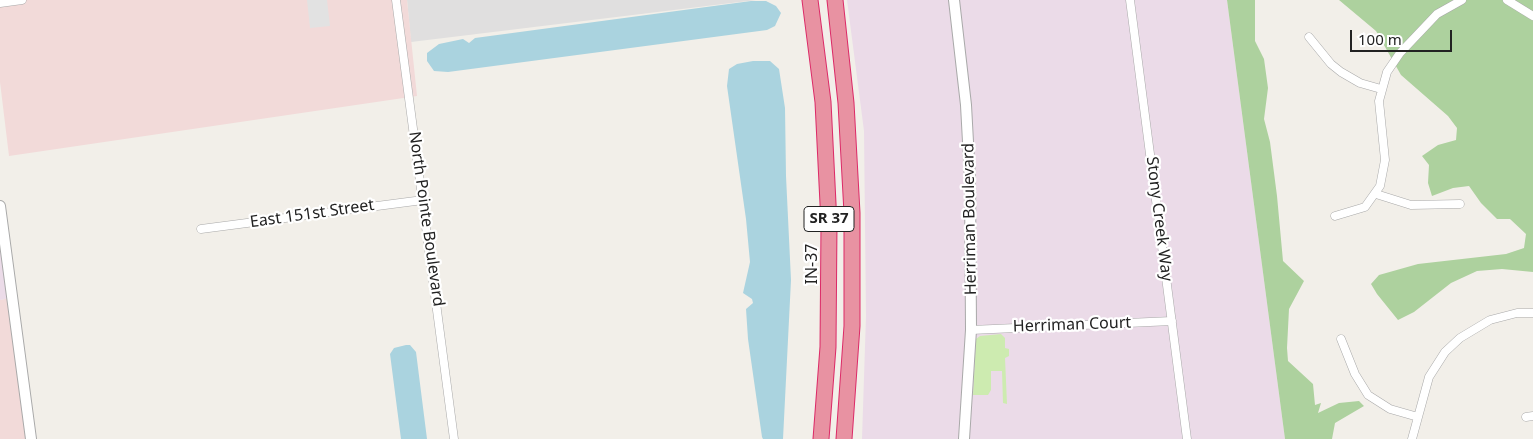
<!DOCTYPE html>
<html>
<head>
<meta charset="utf-8">
<style>
  body { margin:0 }
  #map { position:relative; width:1533px; height:439px; overflow:hidden; background:#f2efe9; font-family:"Noto Sans",sans-serif }
  canvas { display:block }
  .scale { position:absolute; left:1350px; top:30px; width:102px; height:22px; box-sizing:border-box; border:2px solid #222; border-top:0; padding-left:6px; font-size:15px; line-height:18px; white-space:nowrap; color:#222; -webkit-text-stroke:4px #fff; paint-order:stroke }
</style>
</head>
<body>
<div id="map">
<canvas width="1533" height="439"></canvas>
<div class="scale">100 m</div>
</div>
<script>
const ctx = document.querySelector('canvas').getContext('2d');
ctx.lineJoin = 'round';
function fill(path, color) { ctx.fillStyle = color; ctx.fill(path, 'evenodd'); }
const shape = rows => new Path2D(rows.map(r => 'M' + r).join(''));
function stroke(path, color, width, dash) { ctx.strokeStyle = color; ctx.lineWidth = width; ctx.lineCap = dash ? 'butt' : 'round'; ctx.setLineDash(dash || []); ctx.stroke(path); }
function drawText(font, color, halo, rows, align = 'center') {
  ctx.font = font + ' "Noto Sans",sans-serif'; ctx.lineWidth = 4.5; ctx.setLineDash([]); ctx.textBaseline = 'middle'; ctx.strokeStyle = halo; ctx.fillStyle = color; for (const [text, x, y, turn = 0] of rows) {
    ctx.save(); ctx.translate(x, y); ctx.rotate((+turn || 0) * Math.PI / 180); ctx.textAlign = isNaN(turn) ? turn : align; if (halo) ctx.strokeText(text, 0, 0); ctx.fillText(text, 0, 0); ctx.restore();
  }
}
const residential = shape([
  [407,0,756,0,411,42]
]);
const commercial = shape([
  [0,0,407,0,417,96,9,156,0,82],
  [10,298,30,439,0,439,0,300]
]);
const industrial = shape([
  [847,0,1227,0,1285,439,862,439,866,316,864,131],
  [0,250,10,298,0,300]
]);
const grass = shape([
  [1001,334,1005,338,1005,348,1009,349,1009,356,1005,358,1007,404,1003,403,1002,371,991,371,991,390,988,395,973,395,976,339,980,336]
]);
const forest = shape([
  [1227,0,1255,0,1255,41,1264,59,1268,88,1264,119,1270,142,1277,196,1283,261,1304,281,1289,309,1287,348,1288,361,1313,384,1315,405,1321,403,1318,413,1339,403,1359,401,1364,406,1335,423,1332,439,1285,439],
  [1339,0,1533,0,1533,272,1502,269,1477,271,1451,283,1414,312,1398,320,1377,294,1371,284,1379,275,1418,264,1506,254,1524,248,1526,234,1510,219,1497,219,1481,203,1469,186,1453,188,1432,196,1428,183,1429,165,1422,156,1438,145,1456,140,1457,128,1448,116,1401,75,1376,31]
]);
const parking = shape([
  [307,0,327,0,330,26,310,28]
]);
const water = shape([
  [751,1,766,1,776,6,781,13,775,26,767,30,448,72,434,71,427,61,427,53,439,44,463,39,469,43,475,38],
  [753,61,770,61,779,69,785,108,786,176,791,280,783,439,763,439,762,437,748,339,746,309,753,303,752,299,743,293,750,262,746,219,727,86,729,69,737,64],
  [406,345,410,345,416,352,427,439,401,439,390,354,394,348]
]);
const minor = shape([
  [396,0,454,439],
  [1130,0,1187,439],
  [1507,0,1533,16],
  [0,3,22,0],
  [1309,37,1331,64,1341,72,1360,83,1381,89],
  [1376,194,1411,205,1460,204],
  [1335,216,1365,207,1380,186,1385,160,1379,101,1387,72,1400,53,1437,14,1462,0],
  [201,229,423,200],
  [971,330,1172,321],
  [1341,339,1355,374,1368,395,1390,409,1418,417],
  [1526,417,1533,416],
  [1412,439,1429,377,1445,352,1460,338,1490,320,1517,313,1533,313]
]);
const tertiary = shape([
  [954,0,966,105,970,179,971,330,964,439],
  [0,206,31,439]
]);
const motorway = shape([
  [810,0,823,102,829,224,828,347,821,439],
  [835,0,846,103,852,213,852,326,844,439]
]);
const shields = [
  [829,219,50]
];
const shieldNames = [
  ["SR 37",829,219]
];
const streetNames = [
  ["East 151st Street",312,214,-8],
  ["North Pointe Boulevard",426,219,82],
  ["Herriman Boulevard",970,219,-91],
  ["Stony Creek Way",1159,219,83],
  ["IN-37",812,264,-90],
  ["Herriman Court",1072,325,-2]
];
fill(residential, '#e0dfdf');
fill(commercial, '#f2dad9');
fill(industrial, '#ebdbe8');
fill(grass, '#cdebb0');
fill(forest, '#add19e');
fill(parking, '#e2e2e2');
fill(water, '#aad3df');
stroke(minor, '#a9a9a9', 9);
stroke(tertiary, '#a9a9a9', 12);
stroke(motorway, '#dc2a67', 17);
stroke(minor, '#fff', 8);
stroke(tertiary, '#fff', 10);
stroke(motorway, '#e892a2', 15);
for (const [x, y, w] of shields) { const box = new Path2D(); box.roundRect(x - w / 2, y - 12.5, w, 25, 4); ctx.fillStyle = '#fff'; ctx.fill(box); stroke(box, '#222', 1); }
drawText('bold 15px', '#222', null, shieldNames);
drawText('16px', '#222', '#fff', streetNames);
</script>
</body>
</html>
